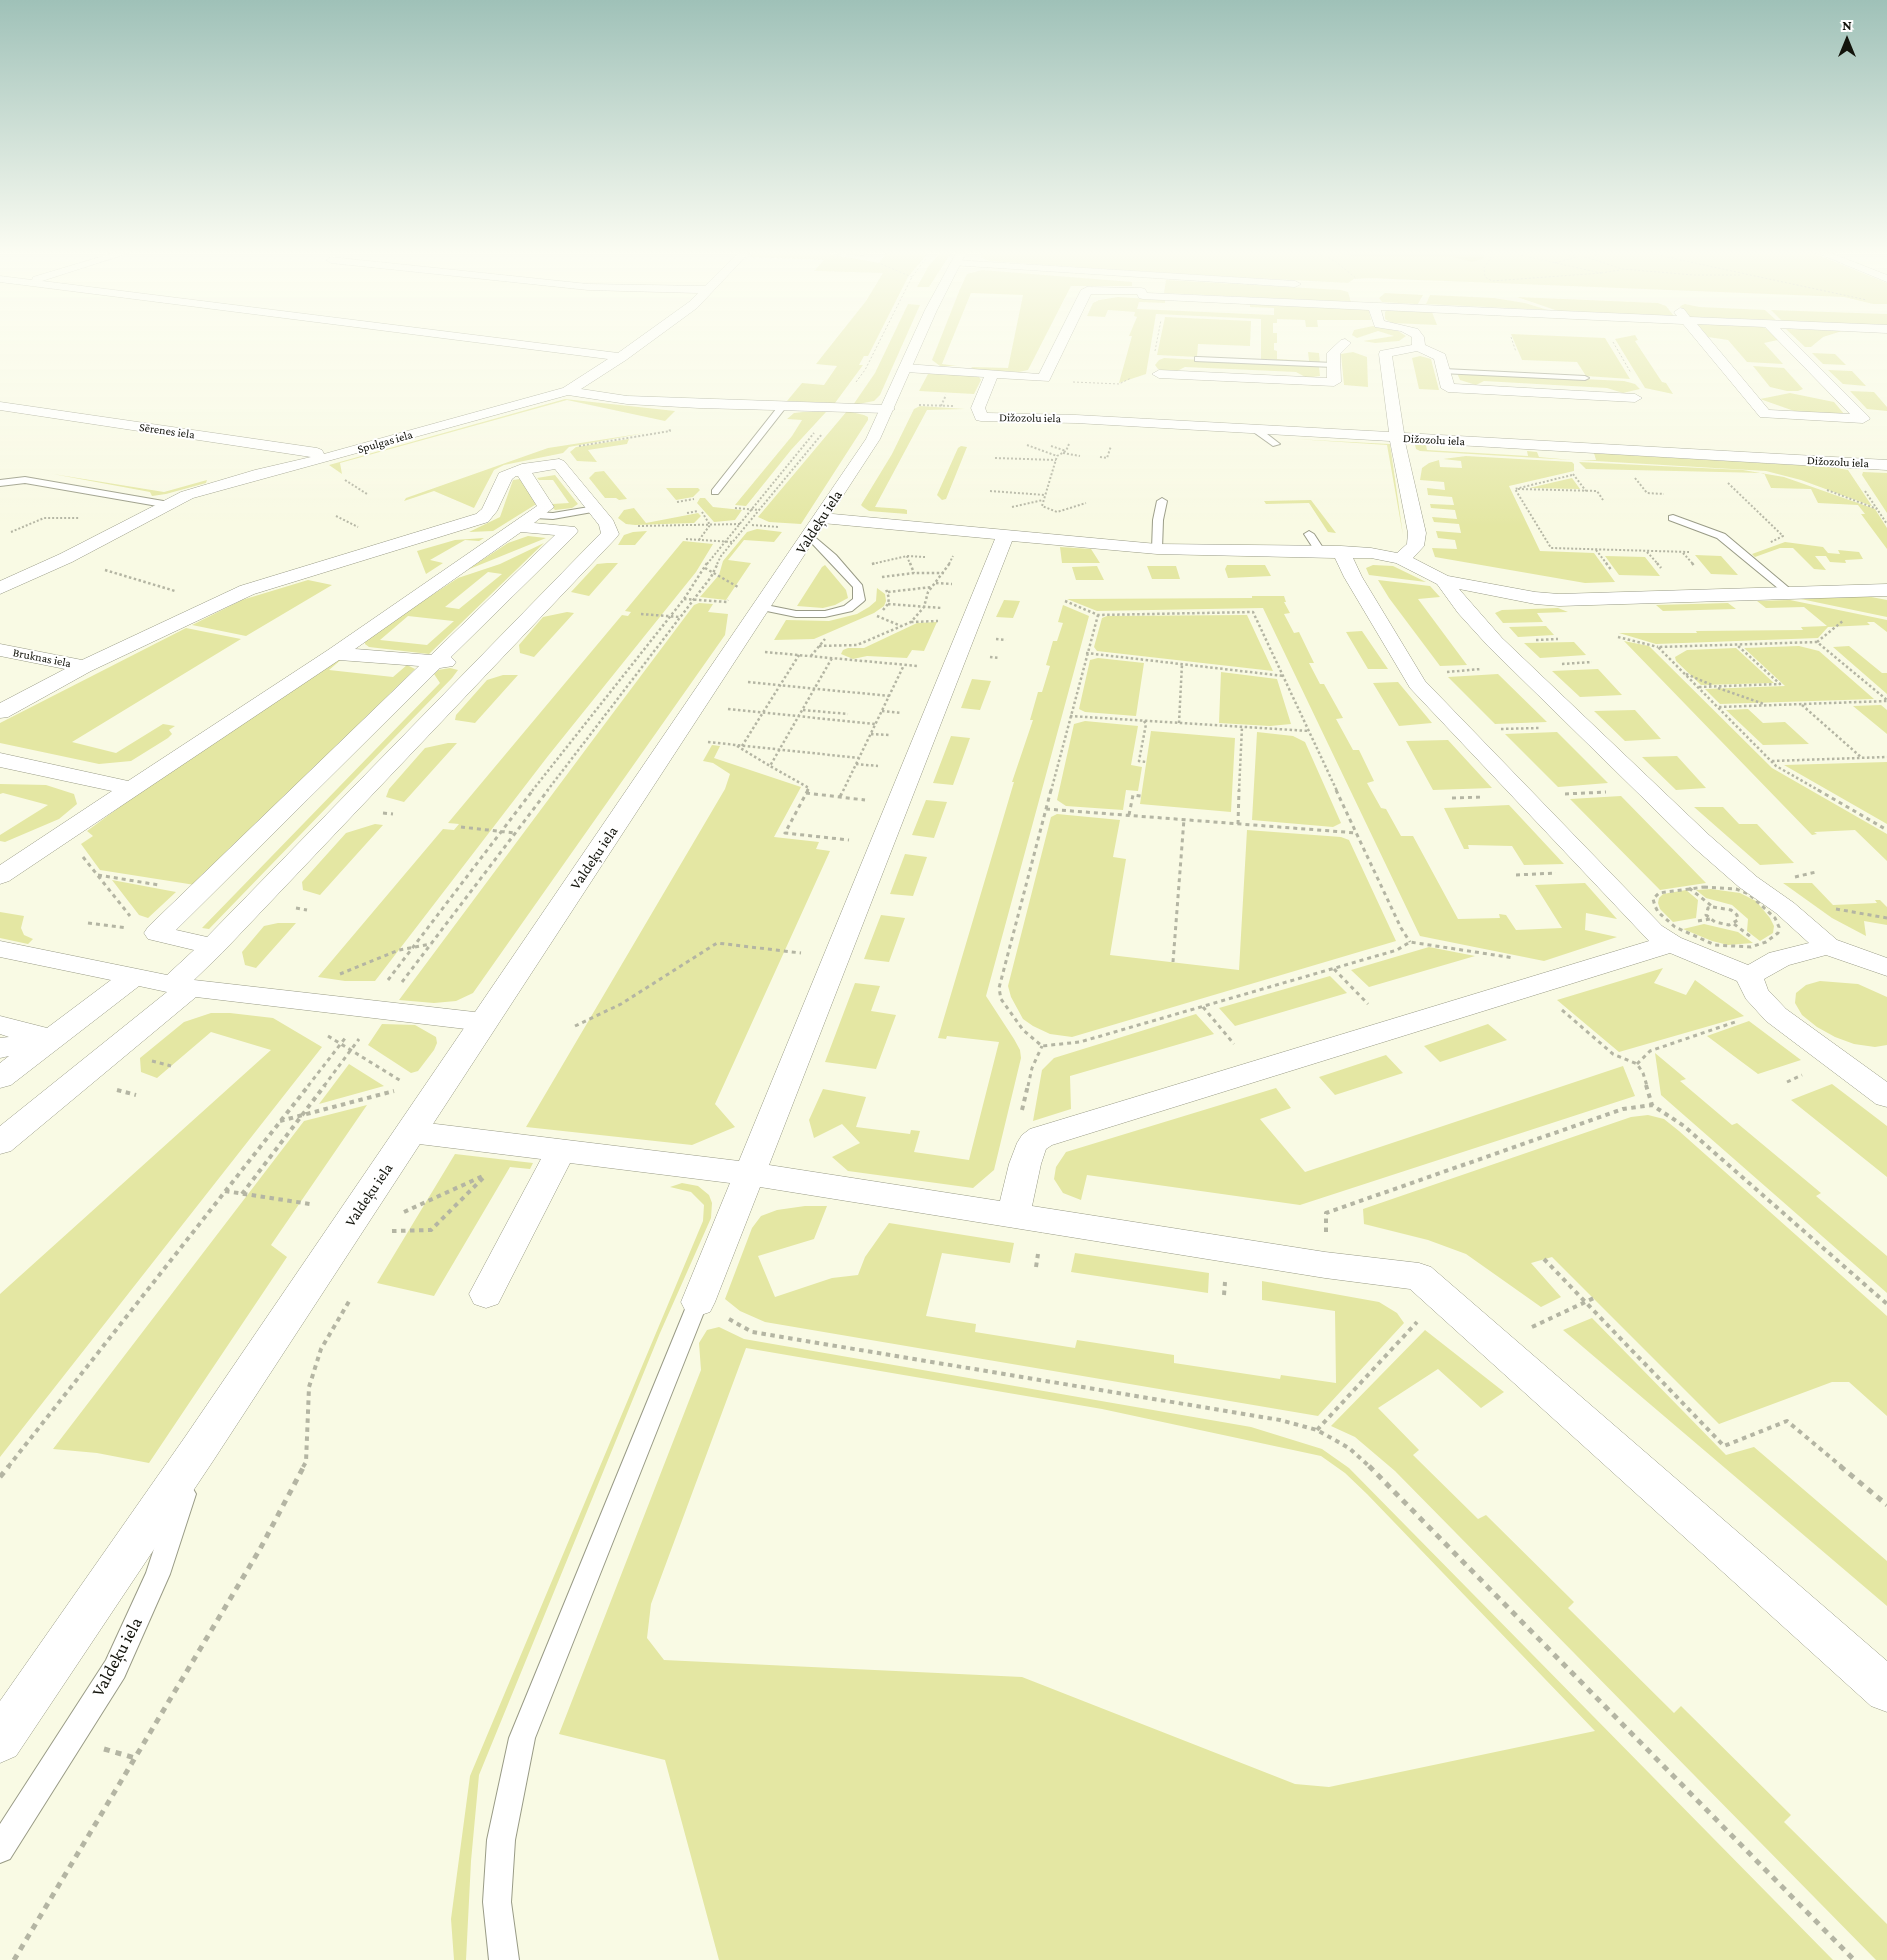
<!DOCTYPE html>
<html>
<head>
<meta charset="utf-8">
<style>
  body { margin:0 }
  #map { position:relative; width:1887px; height:1960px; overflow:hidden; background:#f9fae4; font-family:"Crimson Pro",serif }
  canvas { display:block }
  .north { position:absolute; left:1822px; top:15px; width:50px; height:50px; -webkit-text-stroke:4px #fff; paint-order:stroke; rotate:0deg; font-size:14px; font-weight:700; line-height:20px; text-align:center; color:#13140c }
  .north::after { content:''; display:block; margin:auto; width:18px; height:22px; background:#13140c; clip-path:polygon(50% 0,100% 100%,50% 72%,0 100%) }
</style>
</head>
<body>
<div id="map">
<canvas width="1887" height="1960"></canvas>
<div class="north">N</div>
</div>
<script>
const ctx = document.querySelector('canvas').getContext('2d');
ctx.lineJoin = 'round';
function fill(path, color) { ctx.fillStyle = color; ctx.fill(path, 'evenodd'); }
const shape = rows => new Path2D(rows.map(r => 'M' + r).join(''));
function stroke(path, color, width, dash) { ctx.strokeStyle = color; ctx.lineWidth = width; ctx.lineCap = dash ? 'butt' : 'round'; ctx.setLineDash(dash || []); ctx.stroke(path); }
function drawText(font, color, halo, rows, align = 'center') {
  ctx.font = font + ' "Crimson Pro",serif'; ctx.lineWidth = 4; ctx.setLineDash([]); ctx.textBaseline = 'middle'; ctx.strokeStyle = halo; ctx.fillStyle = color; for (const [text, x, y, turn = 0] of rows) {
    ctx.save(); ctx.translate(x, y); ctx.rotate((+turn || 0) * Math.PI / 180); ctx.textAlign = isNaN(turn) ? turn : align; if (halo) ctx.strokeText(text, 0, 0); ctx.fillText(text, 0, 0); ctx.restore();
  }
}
const green = shape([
  [754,253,823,253,879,263,886,253,928,253,908,277,868,356,864,356,859,365,863,365,835,403,787,401,802,383,824,385,837,366,816,364,866,301,883,273,814,271,824,260,749,257],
  [940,253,951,253,929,287,917,287,928,267],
  [982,253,1813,253,1887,283,1887,304,1873,304,1844,297,1369,278,1354,279,1348,283,1179,274,989,261,980,257],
  [982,270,1132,282,1132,286,1071,286,1028,370,1019,372,975,370,971,367,1008,368,1023,295,971,293,942,364,957,366,940,366,932,360,960,289,967,274],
  [1166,280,1341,290,1348,292,1351,302,1164,293],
  [1385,293,1423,295,1418,304,1415,304,1382,302,1379,298],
  [1430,295,1494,298,1525,303,1548,310,1426,304],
  [1118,297,1165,300,1165,303,1139,302,1137,309,1274,315,1274,308,1250,307,1250,304,1366,309,1369,311,1371,320,1317,320,1318,327,1306,327,1305,320,1277,319,1277,323,1273,323,1273,333,1277,333,1277,343,1274,343,1274,350,1277,351,1277,359,1309,361,1308,352,1319,353,1320,363,1261,359,1261,319,1156,314,1146,374,1119,383,1132,336,1129,336,1137,317,1134,316,1135,312,1108,310,1105,317,1087,316,1093,303,1099,300],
  [1517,297,1658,303,1666,306,1674,316,1558,311],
  [908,304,920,305,880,395,874,401,853,405,875,373],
  [1685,304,1700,307,1765,310,1776,320,1689,317,1680,306],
  [1387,310,1432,312,1437,325,1392,323,1385,319,1385,312],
  [1771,310,1887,314,1887,325,1782,321],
  [1165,317,1251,321,1250,346,1198,344,1197,357,1157,355],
  [1699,324,1760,326,1767,329,1778,340,1764,343,1783,364,1747,362,1728,340,1708,337,1698,325],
  [1373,326,1398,331,1406,336,1399,341,1375,343,1363,341,1394,336,1378,331,1357,338,1352,335,1354,330],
  [1786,329,1842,331,1823,337,1811,347,1805,347],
  [1511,334,1605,338,1630,379,1586,376,1577,362,1522,360],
  [1635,335,1638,340,1635,341,1662,382,1666,383,1673,394,1645,388,1615,339],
  [1353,352,1367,357,1368,387,1344,385,1341,354],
  [1812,353,1835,354,1846,365,1823,364],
  [1420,356,1431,359,1439,390,1419,389,1412,358],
  [1164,358,1319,366,1320,376,1307,378,1296,372,1185,367,1173,373,1158,369,1155,365,1159,360],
  [1753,366,1784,368,1803,389,1798,391,1787,391,1770,387],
  [1828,370,1852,371,1866,386,1843,384],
  [1457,373,1624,381,1635,384,1640,389,1623,393,1607,388,1484,381,1476,385,1460,380],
  [928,374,966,375,979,377,981,380,974,394,919,391],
  [1850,391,1874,392,1887,407,1887,411,1867,409],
  [1790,393,1834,402,1845,415,1797,412,1760,399],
  [565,399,675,411,665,421,567,400,340,463,342,474,329,465],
  [920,406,965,409,927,410,875,507,904,509,907,510,907,514,869,511,863,507,861,505,892,454,914,409],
  [847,411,864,415,868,417,868,420,801,524,769,522,758,517],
  [803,412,826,412,791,450,746,506,735,505,792,436,802,420,787,419,794,413],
  [645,433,569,447,563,453,504,465,494,470,474,508,434,491,404,501,406,498,548,448],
  [629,439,627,444,588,450,597,462,577,461,570,452,576,447],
  [1295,439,1390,444,1403,535,1387,445],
  [1415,445,1426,445,1427,450,1528,456,1527,451,1537,452,1539,457,1572,460,1420,451,1416,449],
  [961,446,967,447,946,499,942,500,937,495,958,448],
  [1594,453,1831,467,1848,470,1872,506,1801,480,1766,471,1578,460,1596,460],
  [1466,456,1572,462,1574,464,1574,471,1509,486,1540,551,1594,553,1615,582,1585,583,1435,557,1432,548,1457,549,1455,540,1438,538,1436,531,1461,533,1459,524,1434,522,1432,517,1457,519,1455,510,1431,508,1430,504,1454,505,1452,497,1428,495,1427,488,1445,490,1444,482,1420,480,1422,468,1429,463,1439,460,1440,467,1462,468,1461,461,1443,459],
  [1579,462,1743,470,1784,477,1875,509,1887,528,1887,549,1861,514,1865,514,1858,505,1818,503,1811,489,1771,488,1764,473,1586,469],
  [604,471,627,499,619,500,616,498,605,498,589,478,595,472],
  [1863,472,1887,473,1887,513,1862,475],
  [53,474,164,492,207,480,206,483,166,494,152,496,150,492],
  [555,475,578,504,572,508,555,510,551,506,552,504,569,503,553,480,539,480,537,478],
  [1572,478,1580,489,1529,488],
  [520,479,538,503,493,531,469,532,500,517,513,480],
  [666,488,698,488,700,490,693,497,676,500],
  [700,498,705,498,713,507,742,510,735,520,714,522,697,503],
  [1311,500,1336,533,1328,532,1309,503,1266,504,1264,501],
  [634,508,646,523,698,513,701,516,694,523,635,525,626,524,618,518,624,510],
  [757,529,782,532,774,542,744,540,728,560,751,563,726,600,700,597,719,575,723,561,747,532],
  [647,531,635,545,618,545,624,535,633,532],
  [528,536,546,538,467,570,508,543],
  [484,538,479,541,465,540,430,560,443,563,426,574,417,551,455,540],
  [683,541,713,544,696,572,548,756,375,981,345,981,318,977,443,829,454,830,459,824,448,823,622,615,628,616,631,612,625,611],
  [1785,542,1823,547,1828,553,1840,554,1838,550,1859,552,1863,559,1845,560,1846,563,1830,562,1826,556,1815,556,1826,570,1814,569,1793,548,1780,548,1755,557,1752,554],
  [544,543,429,654,369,647,365,644,365,639,458,578,500,564],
  [488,572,502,574,459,609,445,607],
  [408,616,453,621,454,621,427,645,380,640],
  [1060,547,1091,549,1100,563,1062,563],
  [1695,555,1721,556,1738,575,1711,574],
  [1605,556,1645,557,1660,576,1619,575],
  [607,563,618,563,589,596,571,592,597,564],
  [825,565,846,590,848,598,835,605,823,608,797,606,822,567],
  [1227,565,1265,565,1271,576,1228,578,1225,569],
  [1373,565,1393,566,1426,582,1369,575,1366,568],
  [1097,566,1104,580,1076,580,1072,567],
  [1147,566,1176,566,1180,579,1152,579],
  [308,580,332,585,246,636,192,625,242,600],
  [1378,580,1430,586,1440,597,1418,599,1467,665,1440,666,1389,598],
  [877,588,885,594,886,601,884,606,874,613,814,639,774,640,786,620,829,621,857,614,869,607,876,601],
  [1252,596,1284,596,1286,602,1284,602,1290,613,1284,614,1294,633,1299,632,1314,663,1309,663,1320,684,1324,684,1343,718,1336,719,1353,750,1359,750,1374,781,1367,783,1381,808,1386,809,1401,836,1413,836,1458,919,1500,918,1499,914,1506,915,1516,930,1562,928,1535,885,1585,883,1617,919,1586,913,1585,930,1617,937,1544,961,1420,936,1263,608,1097,611,1067,599,1252,598],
  [1866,596,1887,600,1887,617,1796,598],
  [1004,600,1020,601,1013,618,996,617],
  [1790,600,1887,620,1887,632,1874,622,1867,622,1870,625,1828,627,1818,638,1656,644,1619,633,1697,633,1696,631,1803,630,1801,627,1827,626,1804,607,1766,608,1757,601],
  [699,603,713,604,708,612,728,614,725,635,473,993,456,1001,434,1003,399,1000,592,741,694,605],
  [1728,603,1736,609,1663,611,1656,605],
  [1063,605,1089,616,986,996,1014,1039,1020,1050,1021,1058,994,1170,973,1188,848,1171,832,1157,860,1143,842,1124,814,1138,809,1120,823,1089,866,1097,856,1127,910,1134,911,1130,920,1131,914,1152,969,1160,999,1042,947,1036,946,1039,938,1038,1014,782,1012,782,1033,720,1030,720,1038,692,1042,692,1050,666,1046,665,1053,641,1057,641,1063,623,1058,622],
  [1558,608,1568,612,1537,613,1543,622,1503,623,1495,613,1502,610],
  [567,612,574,613,534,657,520,653,519,645,543,617],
  [1247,615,1273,671,1097,651,1094,647,1102,618,1107,616],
  [937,622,924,651,912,650,907,658,867,656,853,659,841,654,843,650,848,648,864,648,917,623],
  [1546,626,1554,635,1518,637,1509,627],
  [186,628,241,639,72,742,116,753,163,724,175,726,169,730,172,734,168,738,131,761,99,764,0,743,0,723],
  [1362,631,1388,669,1368,669,1346,632],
  [1624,641,1649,646,1772,768,1887,834,1887,861,1855,830,1814,832,1817,834,1812,835],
  [1574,642,1586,655,1540,658,1524,643],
  [1799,646,1819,651,1874,699,1720,704,1705,689,1785,686,1744,648],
  [1849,646,1882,673,1887,673,1887,694,1833,647],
  [1736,648,1774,683,1701,685,1676,661,1675,657,1687,650],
  [343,658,329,670,393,677,407,665,415,669,195,885,100,870,81,844,93,836,87,831,218,735,331,661],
  [1098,658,1144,663,1136,716,1085,712,1079,709,1090,660],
  [450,668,458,670,452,678,209,929,202,928,440,683,432,671],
  [1598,669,1622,695,1580,697,1552,671],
  [1221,672,1277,679,1291,724,1270,726,1219,723],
  [1498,674,1547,722,1495,724,1448,677],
  [503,675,518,675,475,723,455,720,456,715,487,680],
  [972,679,991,681,980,710,961,708],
  [1398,682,1432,723,1399,726,1373,683],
  [1881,705,1887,710,1887,734,1853,706],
  [1748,709,1763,723,1785,722,1809,744,1763,745,1726,710],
  [1635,710,1661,739,1625,741,1594,711],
  [1085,721,1138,726,1131,765,1142,767,1138,791,1126,790,1123,810,1066,806,1057,800,1074,724],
  [1151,731,1235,738,1231,812,1140,804],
  [1257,732,1293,736,1305,742,1341,823,1333,827,1252,820],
  [1557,732,1608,783,1558,787,1505,734],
  [951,736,970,738,953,785,933,783],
  [1448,740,1492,788,1433,790,1406,741],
  [448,743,457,743,404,802,386,797,389,789,425,748],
  [712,745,720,746,714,758,801,787,774,837,819,842,816,849,830,851,715,1104,735,1127,692,1145,526,1127,725,789,730,774,713,763,703,761],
  [1677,756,1706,788,1676,790,1642,757],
  [1887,762,1887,824,1784,765],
  [0,784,46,785,74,794,77,804,59,819,5,842,0,841,0,835,48,805,3,793,0,794],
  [1621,796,1706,883,1660,890,1570,799],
  [926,800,947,802,934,838,912,835],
  [1509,805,1564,864,1524,865,1512,846,1468,845,1469,849,1464,849,1444,808],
  [1694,807,1723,807,1739,824,1757,824,1794,863,1760,865],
  [1057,814,1120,820,1113,857,1126,859,1110,955,1239,970,1247,830,1341,837,1349,840,1396,941,1072,1037,1050,1034,1033,1026,1023,1019,1011,997,1008,986,1051,817],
  [375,824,383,825,320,895,303,890,302,882,346,833],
  [905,854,927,857,913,896,890,894],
  [112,880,176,892,148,918,139,915],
  [1783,883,1812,883,1833,905,1877,903,1875,900,1880,900,1887,907,1887,925,1864,921,1866,936,1832,918],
  [1711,889,1740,893,1756,901,1770,918,1774,926,1773,933,1760,941,1747,931,1748,919,1732,905,1706,898,1696,890],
  [1686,890,1698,900,1696,918,1673,922,1660,909,1658,903,1659,898,1663,894],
  [0,912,24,916,21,928,24,935,33,939,28,944,0,938],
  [881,915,905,918,889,962,864,959],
  [278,923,296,923,256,968,245,965,242,952,264,926],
  [1704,924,1738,932,1753,943,1728,945,1712,941,1683,929],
  [1429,947,1475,956,1369,987,1351,970],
  [1663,968,1654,983,1686,995,1695,980,1744,1016,1619,1052,1557,1000],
  [1330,976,1347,993,1235,1026,1219,1008],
  [1820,981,1858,984,1887,997,1887,1045,1875,1047,1854,1044,1835,1037,1817,1027,1802,1015,1795,1003,1796,993,1806,985],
  [855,983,880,986,871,1011,896,1015,876,1069,825,1062],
  [211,1013,230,1013,273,1018,322,1047,0,1457,0,1294,271,1050,211,1032,157,1078,141,1072,140,1058,184,1022],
  [1196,1014,1214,1034,1070,1076,1071,1109,1033,1121,1042,1070,1054,1058],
  [1749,1021,1801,1060,1758,1074,1707,1036],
  [382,1024,415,1025,436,1037,437,1043,434,1050,418,1071,411,1073,368,1045],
  [1488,1024,1507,1040,1440,1062,1424,1046],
  [1655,1053,1686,1079,1680,1081,1732,1125,1737,1123,1821,1193,1816,1196,1887,1256,1887,1293,1661,1095],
  [1386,1055,1403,1073,1335,1095,1319,1077],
  [349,1064,384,1086,319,1104],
  [1623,1066,1635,1096,1300,1205,1087,1175,1081,1200,1063,1193,1054,1179,1056,1167,1066,1152,1276,1088,1291,1108,1260,1119,1305,1172],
  [1832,1084,1887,1126,1887,1177,1791,1100],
  [367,1105,271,1245,287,1257,149,1463,97,1453,53,1449,304,1121],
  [1648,1115,1664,1119,1679,1131,1887,1316,1887,1416,1849,1382,1832,1382,1719,1424,1552,1257,1531,1263,1561,1297,1541,1307,1466,1254,1428,1240,1364,1224,1363,1209,1631,1117],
  [455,1154,533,1163,530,1169,510,1167,434,1296,377,1283],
  [682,1183,698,1186,709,1195,712,1203,711,1218,660,1333,479,1775,471,1861,466,1960,454,1960,451,1919,470,1776,703,1221,704,1205,691,1192,670,1187],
  [805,1206,827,1206,814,1239,758,1256,775,1297,832,1278,858,1275,865,1257,889,1223,1014,1243,1010,1263,942,1253,926,1316,976,1324,975,1332,1075,1348,1077,1340,1174,1355,1174,1363,1280,1379,1281,1375,1336,1383,1335,1311,1262,1300,1262,1281,1379,1302,1397,1313,1404,1323,1318,1416,765,1322,740,1311,725,1299,752,1228,761,1216,777,1210],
  [1075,1253,1209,1273,1208,1293,1071,1272],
  [1592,1318,1726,1455,1754,1447,1887,1561,1887,1606,1563,1330],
  [719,1327,744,1339,1251,1427,1322,1449,1349,1468,1833,1960,719,1960,665,1760,559,1734,701,1370,699,1343,707,1330],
  [746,1348,1102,1409,1321,1456,1345,1473,1367,1494,1595,1731,1329,1787,1295,1784,1022,1677,664,1660,647,1638,651,1604],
  [1425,1330,1504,1392,1481,1408,1438,1369,1378,1408,1419,1450,1413,1455,1478,1519,1486,1515,1574,1602,1568,1608,1674,1713,1681,1706,1791,1815,1784,1822,1887,1924,1887,1960,1876,1960,1395,1471,1355,1437,1331,1426]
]);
const forest = shape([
  [1334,253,1484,253,1484,258,1472,262,1453,257,1354,256]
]);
const pathFar5 = shape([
  [1317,253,1335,261,1357,279],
  [1494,253,1484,268,1485,277,1492,281,1601,273,1511,253],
  [1557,253,1589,258],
  [1601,253,1589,258,1622,269,1694,275,1740,275],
  [1648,253,1867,300],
  [1555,263,1576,257],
  [881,264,912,277],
  [1601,273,1620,270],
  [1511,337,1516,352],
  [1613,342,1631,373],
  [1155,351,1161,320],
  [856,382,865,370,912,277,927,257],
  [1073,382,1119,384,1131,378]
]);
const pathFar4 = shape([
  [919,405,953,406],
  [941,406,946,395],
  [1069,444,1066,451,1057,456,1042,506,1057,512,1086,503],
  [1027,445,1057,456],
  [579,446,670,431,669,428],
  [1051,446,1066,451],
  [1063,453,1080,456],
  [1100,457,1107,458,1111,446],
  [995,458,1056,460],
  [1573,474,1586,491],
  [1572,475,1515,489,1551,548,1689,552],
  [1635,478,1647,493,1664,494],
  [345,480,367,494],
  [1728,483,1783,536,1769,543],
  [1518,489,1597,491,1603,500],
  [1827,490,1877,509],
  [990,491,1045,495],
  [1865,491,1887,524],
  [677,502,694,499],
  [1012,507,1043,500],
  [735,508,759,510],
  [687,513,698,511],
  [336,516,358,527],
  [752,525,779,527],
  [638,526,742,524],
  [11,532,44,518,80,518],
  [686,539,732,542],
  [699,540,710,525,702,512],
  [1596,550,1607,564],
  [1647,552,1658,564],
  [1683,553,1693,564],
  [907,556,910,564],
  [707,564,814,433],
  [717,564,721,556,822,434],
  [872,564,907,556,925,557],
  [949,564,953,556]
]);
const pathFar3 = shape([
  [910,563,914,573],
  [1606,563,1612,571],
  [1657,563,1661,568],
  [1692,563,1695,567],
  [872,564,876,563],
  [705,568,738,587],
  [105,570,175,591],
  [882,577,914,573,944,573],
  [936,583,952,584],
  [888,592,932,587],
  [684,599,727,602,728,600],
  [1065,601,1098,615,1253,612,1337,791],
  [888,604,942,608],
  [883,610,888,604,889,598,886,589],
  [641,614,680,617],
  [877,616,901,626],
  [911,622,938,621],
  [1618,637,1658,647],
  [996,639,1006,640],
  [1536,640,1558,639],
  [1817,642,1844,620],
  [819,646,857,645,911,622,924,607,928,592,950,563],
  [765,652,918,666],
  [1086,653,1284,676],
  [811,656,825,639],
  [990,657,999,658],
  [1562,664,1592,662],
  [1447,672,1481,669],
  [1686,674,1712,685],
  [748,682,889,696],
  [1699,687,1780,684,1737,645],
  [1718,688,1764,704],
  [1802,705,1862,758],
  [1719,707,1887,701],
  [728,709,875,724],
  [803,710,848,714],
  [882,711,901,713],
  [1070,716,1309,731],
  [1144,721,1146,724,1139,761,1146,762],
  [1179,723,1182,664],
  [1501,729,1540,728],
  [871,734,890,735],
  [708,742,859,758],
  [737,746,770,766],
  [742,746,799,655],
  [1772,761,1887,757],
  [856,764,878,766],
  [532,791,684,599,707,563],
  [547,791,711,577,718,563],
  [807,791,809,788,770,766,832,658],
  [843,791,904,665],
  [1051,791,1098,615],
  [1239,791,1242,727],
  [1820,791,1776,766,1658,647,1817,642,1887,700]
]);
const pathFar2 = shape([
  [808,790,785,833,849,840],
  [1051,790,999,988,1001,999,1023,1030,1042,1046,1080,1042,1397,950,1410,942,1514,958],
  [1336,790,1401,928,1410,942],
  [1818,790,1887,830],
  [806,793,865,800],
  [1565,794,1606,792],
  [840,797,843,790],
  [1452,798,1484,797],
  [1046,809,1357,833],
  [383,813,393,814],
  [1129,815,1133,795,1141,796],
  [1238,824,1239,790],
  [461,827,515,833],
  [83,857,130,916],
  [98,875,159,885],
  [1516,875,1556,873],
  [1795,877,1816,872],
  [1704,887,1736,889,1749,894,1775,918,1779,927,1778,933,1766,942,1751,947,1715,945,1675,927,1658,912,1655,906,1653,899,1659,893,1704,887],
  [1689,888,1713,907],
  [1713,907,1731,910,1737,915,1738,920,1729,925,1715,922,1706,915,1708,908,1713,907],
  [296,908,307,910],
  [1836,909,1887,918],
  [1698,921,1710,919],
  [88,923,127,928],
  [1734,924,1751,937],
  [1173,962,1184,819],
  [1334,969,1368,1004],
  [340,974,399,950,431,944],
  [388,980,533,790],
  [402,982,548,790],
  [1203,1007,1234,1044],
  [1562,1010,1613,1054,1637,1064,1643,1073,1647,1086],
  [575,1026,621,1004,717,943,801,953],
  [328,1036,401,1081],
  [152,1061,171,1066],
  [1637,1064,1650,1051,1738,1021],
  [1787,1082,1802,1075],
  [308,1086,346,1037],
  [324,1086,359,1039],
  [1028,1086,1032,1068,1042,1046]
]);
const pathFar1 = shape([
  [1646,1085,1652,1105],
  [117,1090,136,1095],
  [1022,1110,1028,1085],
  [280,1121,394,1091],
  [225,1191,310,1204],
  [242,1194,325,1085],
  [404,1212,485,1175],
  [392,1231,431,1230,486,1175],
  [1326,1232,1326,1213,1623,1109,1652,1105,1684,1126,1887,1304],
  [1544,1259,1724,1446,1787,1421,1842,1467],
  [1036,1267,1038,1254],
  [1224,1295,1225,1282],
  [729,1319,752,1332,1280,1420,1317,1430,1349,1448,1370,1467],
  [1532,1327,1594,1298],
  [1317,1430,1417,1322],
  [8,1467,309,1085],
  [303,1467,306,1462,309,1387,321,1349,351,1298]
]);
const path = shape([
  [1369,1466,1854,1960],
  [1840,1466,1887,1505],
  [0,1477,9,1466],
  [104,1749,135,1758],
  [14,1960,260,1549,304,1466]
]);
const service = shape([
  [838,253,866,253,863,255,838,253],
  [1198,357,1333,363,1337,365,1333,367,1195,361,1195,357,1198,357],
  [1444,369,1585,376,1589,378,1585,380,1441,373,1440,371,1444,369],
  [780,404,787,406,718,494,712,494,712,490,780,404],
  [1252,427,1258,427,1280,444,1273,446,1252,431,1252,427],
  [25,477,169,502,174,505,169,508,25,483,0,486,0,480,25,477],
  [1162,498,1167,501,1163,520,1162,549,1157,552,1152,549,1153,520,1157,501,1162,498],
  [595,506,598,507,598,511,553,519,535,518,530,515,535,512,553,513,595,506],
  [1673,515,1725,534,1794,592,1793,594,1785,594,1717,538,1669,520,1669,516,1673,515],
  [1309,531,1314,534,1325,551,1324,553,1316,553,1315,551,1304,534,1309,531],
  [810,533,836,555,862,585,865,600,863,602,852,611,825,617,796,617,757,609,755,607,761,604,796,611,825,611,844,606,853,599,853,587,805,536,810,533],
  [698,1294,705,1296,708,1302,535,1738,515,1840,511,1902,519,1960,489,1960,483,1902,487,1840,509,1738,688,1302,691,1296,698,1294],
  [184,1483,192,1487,196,1494,170,1574,124,1678,10,1859,0,1863,0,1824,106,1660,146,1573,172,1494,176,1487,184,1483]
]);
const minor = shape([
  [113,253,129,253,42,281,618,353,689,302,698,293,588,290,331,263,326,260,331,257,588,284,705,286,738,253,749,253,697,308,626,360,581,389,627,396,888,405,895,409,888,413,699,408,627,404,568,395,193,498,72,562,0,594,0,581,60,554,181,492,255,470,311,457,0,410,0,402,317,448,322,450,324,454,563,388,608,359,0,282,0,276,32,280,33,277,113,253],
  [1817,253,1831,253,1887,275,1887,282,1817,253],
  [955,260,1295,281,1301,284,1295,287,951,265,950,263,955,260],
  [1087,287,1141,288,1145,289,1147,293,1677,316,1674,312,1680,308,1684,309,1690,317,1887,325,1887,333,1780,328,1868,416,1870,419,1863,423,1760,417,1683,324,1381,310,1384,321,1418,329,1424,337,1425,345,1445,354,1454,384,1635,394,1642,398,1635,402,1448,392,1441,388,1434,359,1417,351,1392,356,1404,433,1887,460,1887,470,1405,442,1426,533,1424,546,1413,558,1448,576,1535,592,1559,594,1887,584,1887,596,1559,606,1535,604,1459,589,1502,638,1709,835,1757,877,1794,903,1837,940,1887,958,1887,976,1826,955,1789,965,1764,979,1768,990,1786,1009,1887,1082,1887,1107,1876,1104,1766,1021,1746,999,1737,981,1670,953,1052,1145,1046,1149,1041,1164,1032,1206,1325,1252,1419,1263,1431,1267,1887,1661,1887,1712,1871,1706,1410,1289,1325,1278,760,1187,715,1302,710,1312,698,1316,686,1312,681,1302,730,1183,570,1163,498,1304,486,1308,474,1304,469,1294,541,1159,411,1143,400,1140,395,1132,400,1124,411,1121,739,1161,995,539,822,523,816,522,814,518,816,514,822,513,1157,544,1341,546,1371,548,1397,553,1407,544,1408,533,1390,441,1076,423,981,421,976,420,971,408,984,377,906,372,899,368,906,364,1039,374,1081,290,1087,287],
  [1091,294,1137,294,1139,298,1143,299,1369,310,1375,327,1401,331,1412,337,1412,345,1380,351,1379,354,1389,432,1076,415,987,413,985,408,997,378,1049,381,1091,294],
  [1697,324,1765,327,1850,414,1769,410,1697,324],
  [1012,541,1157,554,1335,558,1344,577,1410,688,1649,941,1030,1129,1022,1135,1017,1143,1009,1164,1000,1201,769,1165,1012,541],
  [1353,558,1371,558,1396,563,1437,584,1458,613,1488,646,1691,845,1739,887,1776,913,1809,943,1769,953,1748,965,1681,938,1662,926,1425,681,1362,577,1353,558],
  [1345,339,1351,343,1340,354,1341,382,1334,386,1159,378,1152,374,1159,370,1327,378,1327,353,1341,340,1345,339],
  [559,459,564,461,613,520,619,534,616,538,222,953,194,980,483,1013,493,1015,497,1022,493,1029,483,1031,196,997,11,1151,0,1154,0,1126,167,992,139,986,11,1085,0,1088,0,1063,9,1056,0,1058,0,1038,9,1037,0,1034,0,1016,47,1028,111,980,0,957,0,941,167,975,194,950,148,939,144,933,148,927,419,666,339,660,9,881,0,884,0,865,112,791,0,767,0,753,128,781,328,650,537,506,518,476,516,476,512,479,497,511,488,522,254,594,91,671,8,717,0,718,0,703,65,669,0,656,0,644,82,660,240,586,476,514,482,509,499,473,522,464,559,459],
  [555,469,599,525,601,533,207,937,176,930,440,668,453,666,456,662,451,657,575,535,578,531,575,527,534,523,554,507,532,473,555,469],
  [521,532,555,535,431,655,355,649,521,532]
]);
const tertiary = shape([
  [956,253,966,253,937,310,880,439,213,1461,16,1756,0,1763,0,1701,185,1437,866,439,925,310,956,253]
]);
const farStreetnames = [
  ["Dižozolu iela",1030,418,1],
  ["Sērenes iela",167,431,8],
  ["Dižozolu iela",1434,440,3],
  ["Spulgas iela",385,442,-16],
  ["Dižozolu iela",1838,462,3],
  ["Bruknas iela",42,658,11]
];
const streetNames = [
  ["Valdeķu iela",819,522,-57],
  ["Valdeķu iela",594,858,-56],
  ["Valdeķu iela",369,1195,-56]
];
const nearStreetnames = [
  ["Valdeķu iela",117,1657,-62]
];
fill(green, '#e4e7a3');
fill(forest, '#c5c863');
stroke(service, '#999b86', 2);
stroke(minor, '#999b86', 1);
stroke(tertiary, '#999b86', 1);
stroke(pathFar5, '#b4b5a3', 1, [2, 2]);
stroke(pathFar4, '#b4b5a3', 2, [2, 2]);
stroke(pathFar3, '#b4b5a3', 2.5, [2.5, 2.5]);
stroke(pathFar2, '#b4b5a3', 3, [4, 4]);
stroke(pathFar1, '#b4b5a3', 4, [4.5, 4.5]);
stroke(path, '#b4b5a3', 5, [6, 6]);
fill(service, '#fff');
fill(minor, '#fff');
fill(tertiary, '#fff');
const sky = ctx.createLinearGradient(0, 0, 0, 527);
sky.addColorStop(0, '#9fc1b8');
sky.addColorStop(0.48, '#fcfdf3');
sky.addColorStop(1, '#fcfdf300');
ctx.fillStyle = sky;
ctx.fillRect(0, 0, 1887, 527);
drawText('12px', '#13140c', '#fff', farStreetnames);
drawText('15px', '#13140c', '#fff', streetNames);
drawText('18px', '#13140c', '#fff', nearStreetnames);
</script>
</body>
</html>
